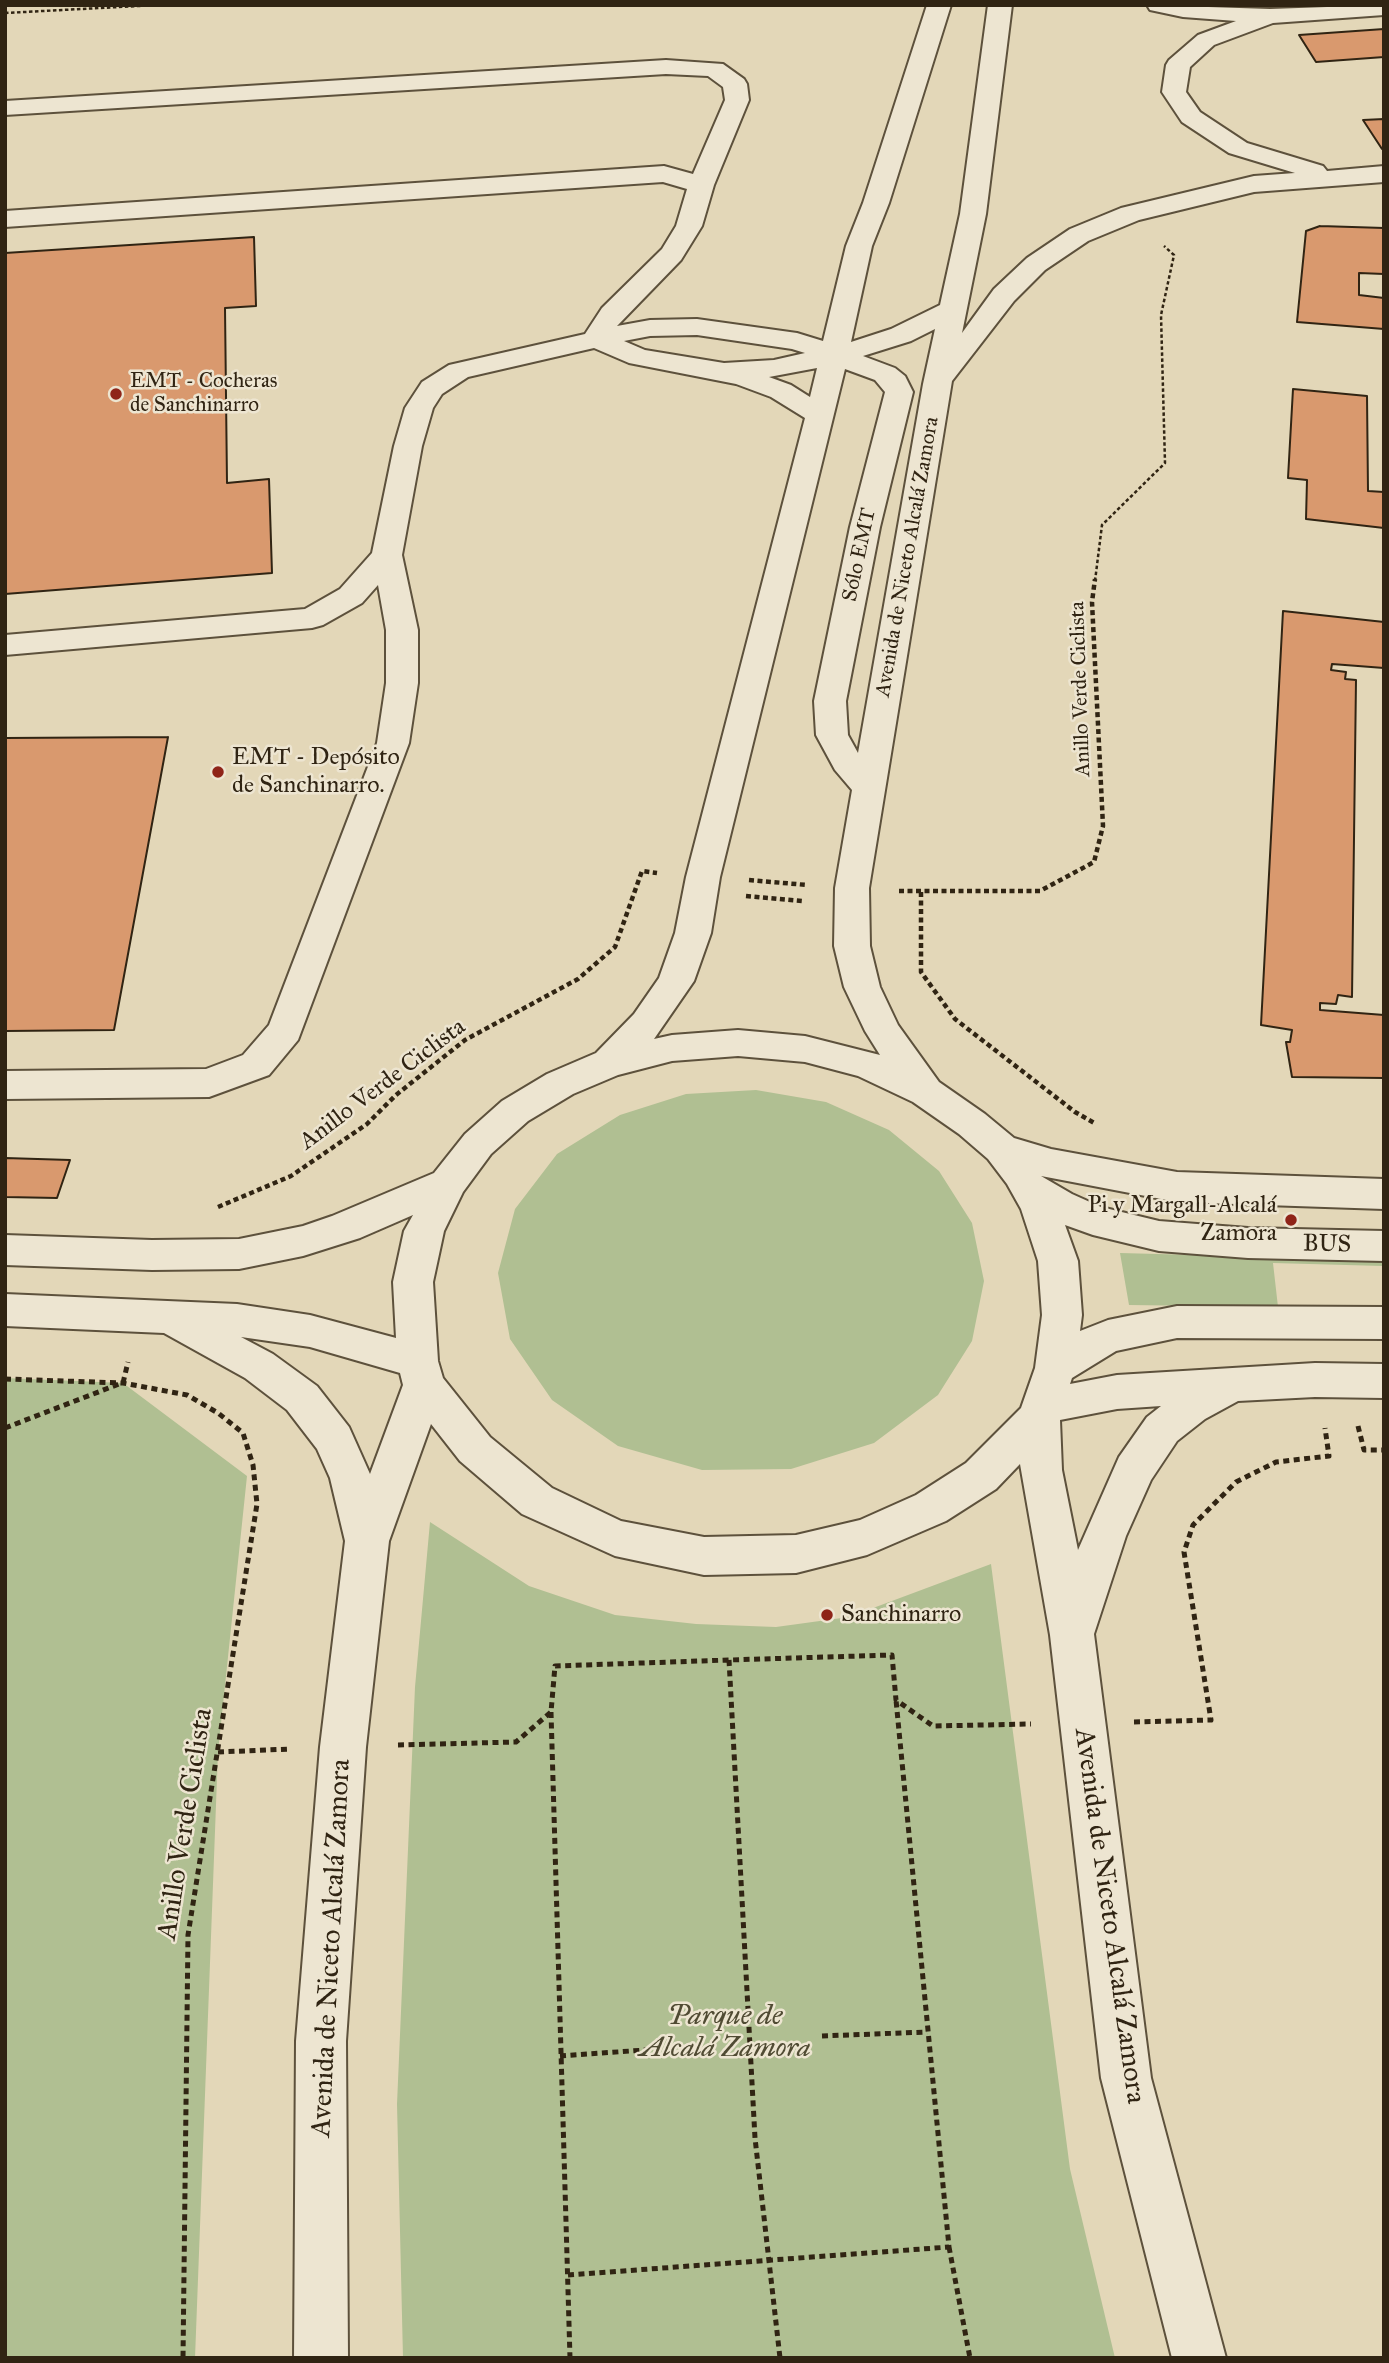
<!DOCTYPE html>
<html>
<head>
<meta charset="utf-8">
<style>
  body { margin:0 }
  #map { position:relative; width:1389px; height:2363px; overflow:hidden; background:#e3d7b8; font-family:"IM FELL Great Primer",serif }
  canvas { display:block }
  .frame { position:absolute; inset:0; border:7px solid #302413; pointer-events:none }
</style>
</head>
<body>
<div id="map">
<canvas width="1389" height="2363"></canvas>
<div class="frame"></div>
</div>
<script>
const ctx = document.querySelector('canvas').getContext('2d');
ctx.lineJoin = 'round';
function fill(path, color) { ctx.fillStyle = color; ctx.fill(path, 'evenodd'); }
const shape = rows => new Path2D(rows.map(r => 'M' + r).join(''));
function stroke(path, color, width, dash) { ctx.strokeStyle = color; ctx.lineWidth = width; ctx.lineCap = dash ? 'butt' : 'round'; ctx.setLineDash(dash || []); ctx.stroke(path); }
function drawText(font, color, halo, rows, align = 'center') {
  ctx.font = font + ' "IM FELL Great Primer",serif'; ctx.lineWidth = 5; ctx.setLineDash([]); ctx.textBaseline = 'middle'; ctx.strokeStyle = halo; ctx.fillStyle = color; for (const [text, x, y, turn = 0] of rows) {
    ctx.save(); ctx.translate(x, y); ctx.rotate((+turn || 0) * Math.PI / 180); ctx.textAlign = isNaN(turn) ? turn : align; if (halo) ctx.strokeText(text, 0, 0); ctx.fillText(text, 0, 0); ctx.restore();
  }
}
const green = shape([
  [756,1090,826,1102,889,1130,939,1171,972,1223,984,1281,972,1341,938,1395,874,1443,791,1469,702,1470,618,1446,552,1400,510,1339,498,1273,515,1209,557,1154,620,1115,686,1094],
  [1120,1253,1382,1260,1383,1266,1273,1263,1278,1307,1129,1305],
  [5,1378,123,1383,247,1476,218,1752,195,2358,5,2358],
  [430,1522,529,1586,615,1615,696,1624,776,1627,849,1617,991,1564,1070,2169,1115,2358,403,2358,397,2104,415,1687]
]);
const building = shape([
  [1384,29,1384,57,1316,62,1299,35,1384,29],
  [1384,119,1384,149,1382,149,1363,120,1384,119],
  [1320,226,1384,228,1384,274,1359,273,1359,295,1384,298,1384,329,1297,322,1306,231,1320,226],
  [254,237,256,306,225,308,227,483,269,479,272,573,5,594,5,253,254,237],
  [1293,389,1367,396,1368,491,1384,492,1384,528,1306,519,1307,480,1288,478,1293,389],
  [1283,611,1384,622,1384,668,1332,664,1331,670,1346,672,1345,679,1356,680,1352,997,1338,995,1336,1004,1320,1003,1320,1010,1384,1015,1384,1078,1292,1077,1286,1042,1290,1042,1292,1030,1261,1025,1283,611],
  [168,737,114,1030,5,1031,5,738,168,737],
  [5,1158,70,1160,57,1198,5,1197,5,1158]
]);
const pathFar2 = shape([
  [5,13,158,5],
  [1095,581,1102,525,1165,463,1161,315,1174,255,1164,246]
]);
const pathFar1 = shape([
  [749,880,807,885],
  [899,891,1040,891,1094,862,1103,826,1092,602,1095,579],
  [921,892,921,972,955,1019,1075,1112,1096,1124],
  [746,896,803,901],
  [218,1207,291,1176,367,1124,396,1095,465,1040,578,979,615,947,642,871,657,873]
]);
const path = shape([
  [5,1379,123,1383,187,1395,218,1413,243,1433,253,1465,257,1504,188,1935,183,2358],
  [123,1383,128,1362],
  [1358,1426,1364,1450,1384,1450],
  [5,1428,119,1384],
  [729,1660,755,2138,780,2358],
  [551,1712,570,2358],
  [1134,1722,1211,1720,1184,1552,1193,1525,1236,1482,1276,1462,1329,1456,1325,1428],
  [398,1745,516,1742,551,1712,555,1666,729,1660,892,1655,896,1700,933,1726,1031,1724],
  [218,1752,291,1749],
  [822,2036,927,2032],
  [560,2056,673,2048],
  [949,2247,970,2358],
  [568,2275,949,2247,896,1700]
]);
const minor = shape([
  [927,5,951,5,889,203,872,246,851,342,891,329,940,305,960,214,988,5,1012,5,986,214,962,333,994,289,1027,258,1070,229,1121,208,1254,176,1295,173,1229,153,1182,122,1162,92,1166,65,1169,60,1198,35,1236,21,1183,17,1150,10,1147,5,1270,9,1384,5,1384,15,1273,23,1214,45,1190,67,1186,92,1200,112,1247,143,1323,166,1327,171,1384,166,1384,182,1254,192,1139,220,1088,241,1045,270,1014,301,952,381,869,888,870,946,880,987,898,1025,939,1082,985,1114,1014,1138,1051,1149,1177,1172,1384,1179,1384,1209,1177,1202,1041,1176,1072,1194,1101,1207,1159,1221,1248,1228,1384,1231,1384,1261,1248,1258,1159,1251,1093,1235,1065,1225,1078,1261,1082,1315,1080,1331,1108,1320,1177,1306,1384,1307,1384,1339,1177,1338,1116,1351,1072,1378,1070,1384,1117,1375,1315,1363,1384,1364,1384,1398,1315,1397,1238,1401,1205,1419,1177,1441,1151,1480,1126,1536,1094,1634,1151,2078,1226,2358,1172,2358,1101,2078,1050,1635,1020,1464,996,1489,946,1521,867,1555,796,1573,704,1575,615,1556,522,1514,460,1461,431,1424,389,1541,366,1747,346,2041,348,2358,294,2358,296,2041,320,1747,345,1541,330,1478,317,1449,287,1410,245,1378,164,1333,5,1326,5,1294,237,1304,310,1315,396,1338,393,1282,404,1231,413,1215,360,1238,303,1256,239,1269,152,1270,5,1265,5,1235,152,1240,239,1239,303,1226,332,1216,434,1173,465,1134,502,1101,547,1074,596,1053,634,1014,659,978,675,933,686,877,805,418,771,397,736,384,629,363,594,348,468,377,442,394,433,408,422,446,402,555,418,630,418,683,409,743,298,1040,269,1075,209,1097,5,1099,5,1071,206,1069,243,1055,269,1025,377,743,386,683,386,630,378,585,362,603,323,625,312,628,5,655,5,635,305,609,340,589,372,553,394,446,405,408,422,382,449,365,585,334,602,308,662,249,676,226,687,189,663,182,5,227,5,211,664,166,693,174,725,100,723,87,708,76,666,74,5,115,5,101,666,60,723,64,744,79,747,84,749,100,714,185,702,226,681,260,617,326,650,320,697,319,797,333,823,341,846,246,863,203,927,5],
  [935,329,923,384,858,753,848,735,846,701,880,527,913,392,905,376,895,368,863,356,911,341,935,329],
  [697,335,792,349,805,353,774,360,724,363,645,350,624,341,650,336,697,335],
  [817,368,810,397,791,385,769,377,817,368],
  [845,369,875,380,885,392,850,527,814,701,816,735,835,770,852,790,835,888,834,946,844,987,865,1031,880,1055,805,1036,738,1030,672,1035,654,1039,694,981,711,933,720,877,845,369],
  [738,1056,805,1062,858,1076,913,1102,959,1134,988,1159,1007,1184,1021,1209,1038,1261,1042,1315,1035,1368,1021,1408,966,1463,916,1495,860,1520,796,1535,704,1537,621,1521,552,1488,490,1437,443,1378,438,1361,433,1282,444,1231,463,1192,491,1154,528,1121,573,1094,618,1075,672,1061,738,1056],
  [241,1337,310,1347,400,1373,403,1385,370,1474,349,1427,317,1386,273,1354,241,1337],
  [1161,1406,1147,1417,1119,1457,1078,1550,1062,1470,1060,1420,1117,1409,1161,1406]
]);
const markers = [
  [116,394,7,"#8f2418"],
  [218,772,7,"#8f2418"],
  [1291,1220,7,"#8f2418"],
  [827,1615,7,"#8f2418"]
];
const farPoinames = [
  ["EMT - Cocheras",130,382],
  ["de Sanchinarro",130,406]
];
const farStreetnames = [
  ["Sólo EMT",860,555,-78],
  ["Avenida de Niceto Alcalá Zamora",908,557,-80],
  ["Anillo Verde Ciclista",1081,689,-92]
];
const poiNames = [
  ["EMT - Depósito",232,758],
  ["de Sanchinarro.",232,786],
  ["Pi y Margall-Alcalá",1277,1206,"right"],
  ["Zamora",1277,1234,"right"],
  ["Sanchinarro",841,1615]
];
const streetNames = [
  ["Anillo Verde Ciclista",383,1085,-37],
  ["BUS",1327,1245,1]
];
const nearStreetnames = [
  ["Anillo Verde Ciclista",186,1824,-81],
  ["Avenida de Niceto Alcalá Zamora",1109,1916,82],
  ["Avenida de Niceto Alcalá Zamora",332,1948,-87]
];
const nearParknames = [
  ["Parque de",725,2017],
  ["Alcalá Zamora",725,2049]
];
fill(green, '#b0bf92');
fill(building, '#d9996e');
stroke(building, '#302413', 2);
stroke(minor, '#5d513c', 4);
stroke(pathFar2, '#302413', 2.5, [3.5, 2.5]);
stroke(pathFar1, '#302413', 4.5, [5, 3.5]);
stroke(path, '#302413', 5, [6, 4.5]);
fill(minor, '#ede5d1');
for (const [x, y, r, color] of markers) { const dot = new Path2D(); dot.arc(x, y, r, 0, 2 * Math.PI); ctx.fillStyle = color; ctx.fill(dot); stroke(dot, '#ede5d1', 2.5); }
drawText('21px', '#302413', '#ede5d1', farPoinames, 'left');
drawText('21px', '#302413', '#ede5d1', farStreetnames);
drawText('24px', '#302413', '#ede5d1', poiNames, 'left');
drawText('24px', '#302413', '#ede5d1', streetNames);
drawText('28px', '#302413', '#ede5d1', nearStreetnames);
drawText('italic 28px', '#504b33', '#ede5d1', nearParknames);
</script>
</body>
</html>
